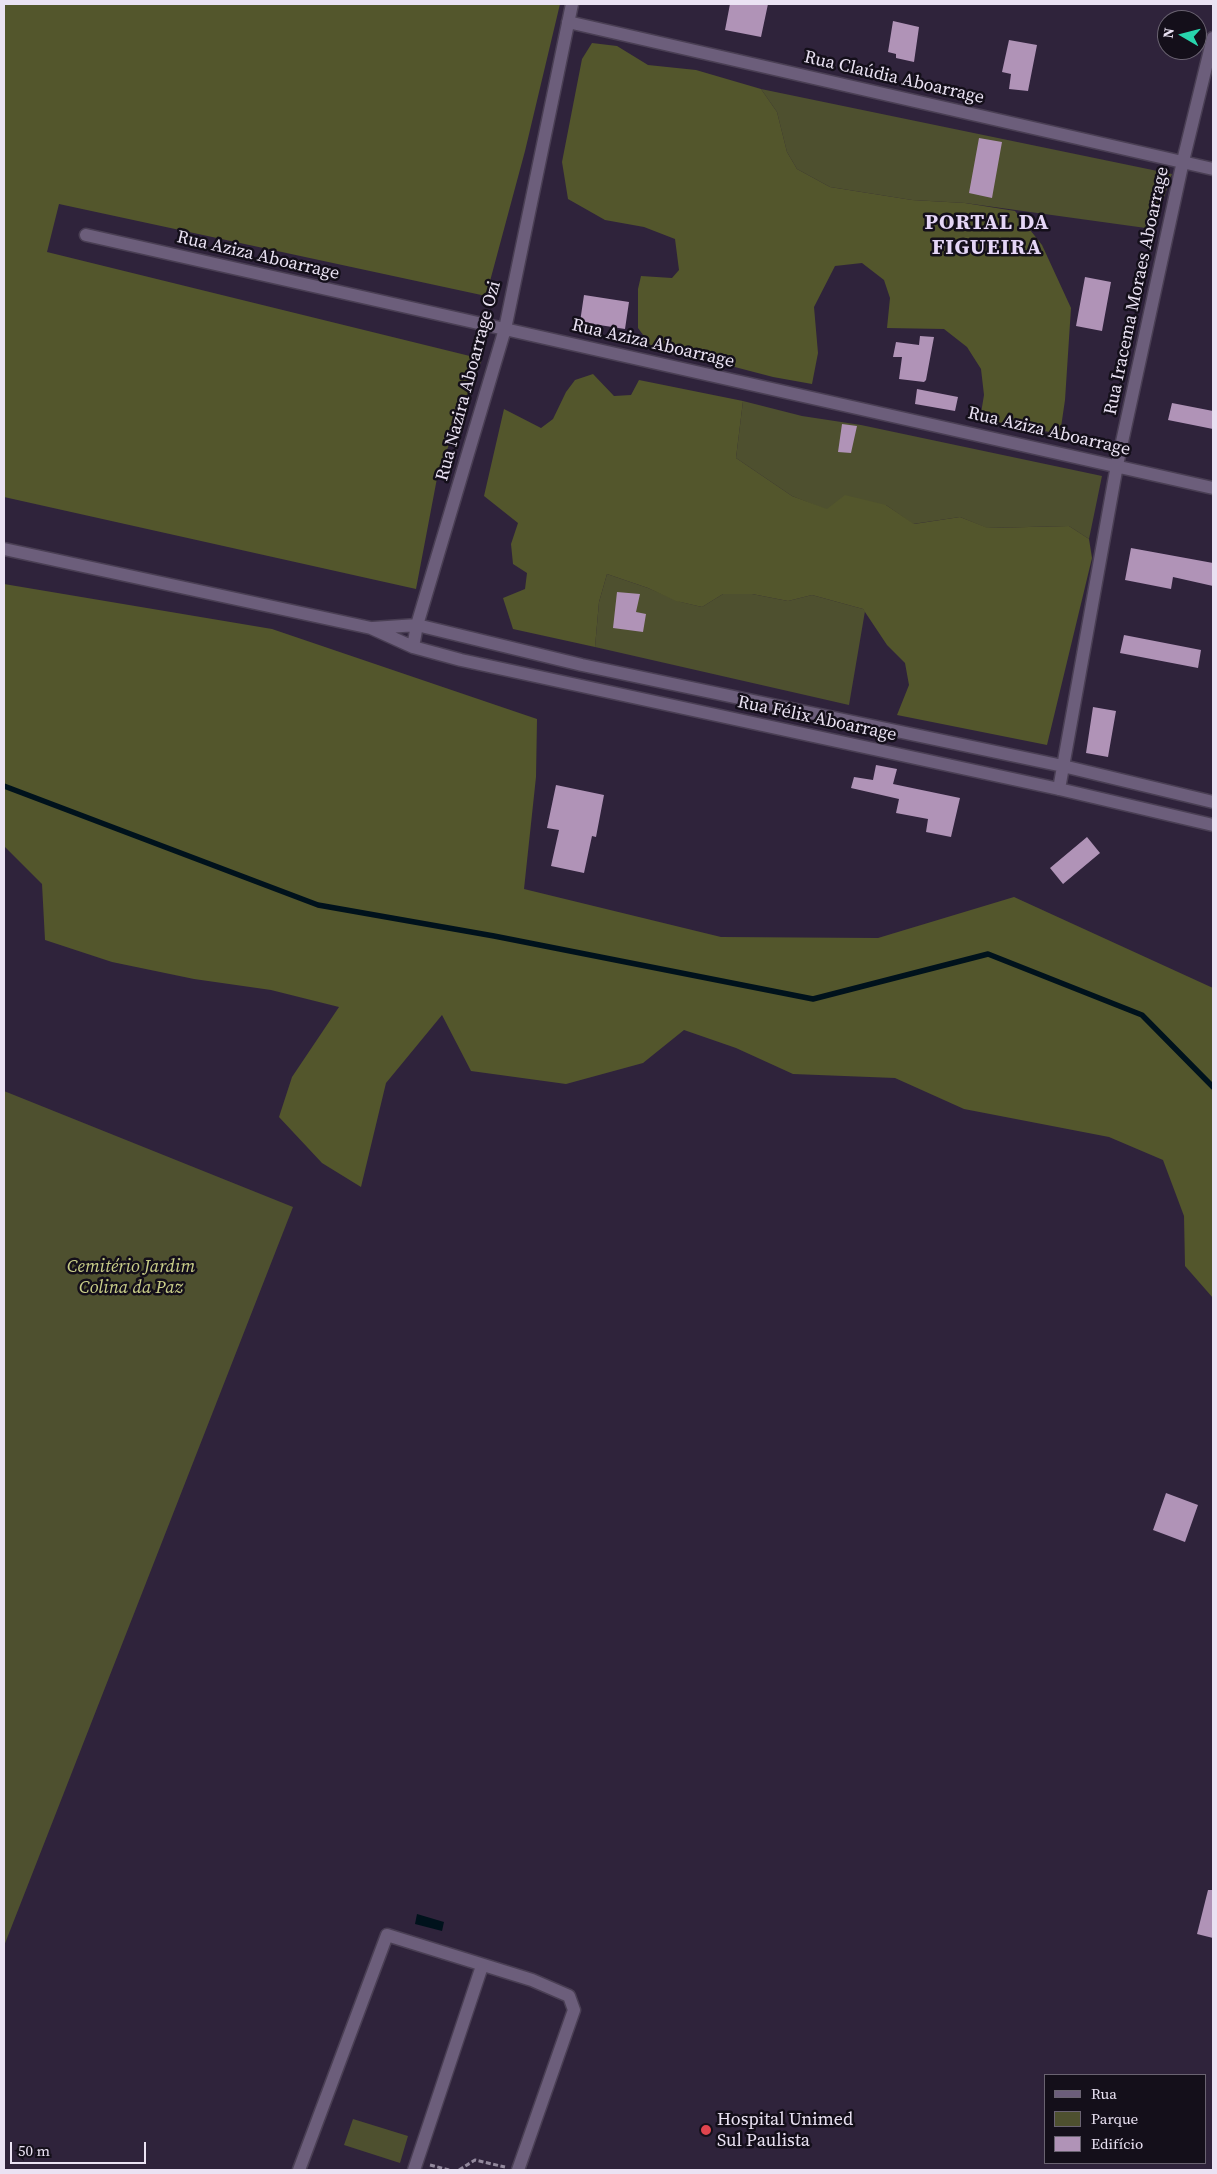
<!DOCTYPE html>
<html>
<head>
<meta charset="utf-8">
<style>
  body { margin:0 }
  #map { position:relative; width:1217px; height:2174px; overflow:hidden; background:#2f233b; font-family:"Source Serif 4",serif }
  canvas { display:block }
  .frame { position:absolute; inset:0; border:5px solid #eae2f3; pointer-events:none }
  .legend { position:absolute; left:1044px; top:2074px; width:162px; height:90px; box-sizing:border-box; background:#140f1a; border:1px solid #6a6371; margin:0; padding:6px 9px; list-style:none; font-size:15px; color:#eae2f3 }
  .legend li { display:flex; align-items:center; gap:10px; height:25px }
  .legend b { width:25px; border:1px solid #6a6371 }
  .north { position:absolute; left:1157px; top:10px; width:50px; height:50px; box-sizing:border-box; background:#140f1a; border:1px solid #6a6371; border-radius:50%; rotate:278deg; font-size:14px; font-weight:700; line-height:20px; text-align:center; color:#eae2f3 }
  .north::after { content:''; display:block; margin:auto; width:18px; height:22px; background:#28d5ad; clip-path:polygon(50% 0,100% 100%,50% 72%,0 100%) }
  .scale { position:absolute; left:10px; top:2142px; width:136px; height:22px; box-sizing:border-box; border:2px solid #eae2f3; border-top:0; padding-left:6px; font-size:15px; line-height:18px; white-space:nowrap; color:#eae2f3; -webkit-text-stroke:4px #140f1a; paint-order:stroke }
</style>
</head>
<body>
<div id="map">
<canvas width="1217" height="2174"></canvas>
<div class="frame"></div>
<ul class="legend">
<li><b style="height:6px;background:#6c5e7b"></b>Rua</li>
<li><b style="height:14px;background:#4e502f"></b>Parque</li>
<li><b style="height:14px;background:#b093b7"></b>Edifício</li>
</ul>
<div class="north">N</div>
<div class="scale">50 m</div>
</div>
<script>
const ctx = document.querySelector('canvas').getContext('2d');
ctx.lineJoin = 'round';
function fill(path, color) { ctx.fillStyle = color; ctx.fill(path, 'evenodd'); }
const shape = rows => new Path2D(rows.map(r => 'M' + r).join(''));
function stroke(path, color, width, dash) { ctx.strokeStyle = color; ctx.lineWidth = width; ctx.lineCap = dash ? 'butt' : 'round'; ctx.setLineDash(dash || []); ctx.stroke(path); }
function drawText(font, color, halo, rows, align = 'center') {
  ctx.font = font + ' "Source Serif 4",serif'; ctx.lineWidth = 5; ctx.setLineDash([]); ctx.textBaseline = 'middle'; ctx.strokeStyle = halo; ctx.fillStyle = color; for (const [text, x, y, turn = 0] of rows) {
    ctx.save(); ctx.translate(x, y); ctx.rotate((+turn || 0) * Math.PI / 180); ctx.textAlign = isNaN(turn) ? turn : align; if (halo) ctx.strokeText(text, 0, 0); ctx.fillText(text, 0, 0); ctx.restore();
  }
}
const green = shape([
  [761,89,1172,174,1153,229,965,203,912,200,830,187,797,169,787,152,777,112],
  [743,401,802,416,861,425,1102,476,1089,539,1069,526,987,528,960,517,913,524,886,505,827,510,792,496,736,458],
  [607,574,648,588,681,602,702,607,723,594,752,594,788,601,812,595,863,609,865,611,849,705,595,647,599,602],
  [4,1091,293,1207,4,1946],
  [353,2119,408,2136,400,2163,344,2145]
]);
const forest = shape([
  [4,4,560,4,525,151,486,296,59,204,47,252,482,359,438,473,416,589,4,497],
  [592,43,617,46,648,65,696,70,761,89,777,112,787,152,797,169,830,187,912,200,965,203,1015,211,1042,245,1071,308,1065,400,1060,434,980,419,984,395,981,369,967,347,944,329,887,328,890,298,884,280,862,263,835,266,814,307,818,353,812,384,773,377,708,360,665,353,652,347,638,328,638,289,641,276,672,278,679,270,675,239,644,227,605,220,568,199,562,162,582,59],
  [593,374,614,396,631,395,639,380,743,401,736,458,792,496,827,509,845,495,886,505,914,524,960,517,988,528,1069,526,1089,539,1092,558,1047,745,897,715,909,685,905,663,887,645,863,609,812,595,788,601,752,594,723,594,702,607,676,601,648,588,607,574,599,602,595,647,513,629,503,598,525,589,527,573,513,564,511,544,518,523,484,496,504,409,541,428,553,419,566,392,575,380],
  [4,584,272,629,537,719,536,777,524,889,721,937,878,938,1014,897,1213,988,1213,1298,1185,1266,1184,1216,1163,1160,1109,1137,964,1109,895,1078,793,1074,736,1048,684,1030,643,1063,566,1084,471,1071,442,1015,386,1083,361,1187,322,1163,279,1117,292,1077,339,1007,271,990,194,979,112,962,45,940,42,884,4,846]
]);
const water = shape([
  [417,1914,444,1922,442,1931,415,1924]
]);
const stream = shape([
  [4,786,318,905,494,936,813,999,988,954,1142,1015,1213,1087]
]);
const building = shape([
  [730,4,768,4,761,37,725,30],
  [893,21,919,27,914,62,896,58,896,54,888,52],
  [1009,40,1037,45,1028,91,1009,89,1011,74,1002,72],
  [979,138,1002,142,992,198,969,193],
  [1085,277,1111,282,1102,331,1076,326],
  [584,295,629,302,625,329,580,322],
  [920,336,934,337,926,380,924,382,899,379,902,357,893,357,896,342,919,345],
  [917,389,958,397,955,411,915,404],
  [1172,403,1213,411,1213,429,1168,420],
  [842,424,857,426,851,453,838,452],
  [1131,548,1213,563,1213,586,1173,577,1171,589,1125,580],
  [617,592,640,594,636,612,646,614,643,632,613,628],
  [1124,635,1201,650,1198,668,1120,653],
  [1093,707,1116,711,1108,757,1086,753],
  [876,765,897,769,893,784,960,798,951,837,926,832,928,819,896,813,899,799,851,788,854,777,873,780],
  [556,785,604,795,596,837,592,836,584,873,551,866,559,830,547,828],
  [1087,837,1100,853,1063,884,1050,868],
  [1166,1493,1198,1505,1185,1542,1153,1530],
  [1208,1890,1213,1890,1213,1938,1197,1934]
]);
const path = shape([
  [430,2165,449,2170],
  [459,2170,475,2160,505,2167]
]);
const minor = shape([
  [568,22,1213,169],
  [86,235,1213,488],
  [4,549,371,628,413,647,461,660,1059,789,1213,825],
  [373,628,417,625,582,665,1063,766,1213,802],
  [413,647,417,625,505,329,572,4],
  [1059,789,1117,465,1183,161,1213,38],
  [299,2170,387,1935,532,1980,569,1996,574,2010,518,2170],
  [414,2170,482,1966]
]);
const markers = [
  [706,2130,6,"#e0444e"]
];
const streetNames = [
  ["Rua Claúdia Aboarrage",894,78,13],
  ["Rua Aziza Aboarrage",258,256,13],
  ["Rua Iracema Moraes Aboarrage",1137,291,-78],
  ["Rua Aziza Aboarrage",653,344,13],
  ["Rua Nazira Aboarrage Ozi",469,381,-75],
  ["Rua Aziza Aboarrage",1049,432,13],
  ["Rua Félix Aboarrage",817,719,12]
];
const parkNames = [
  ["Cemitério Jardim",131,1267],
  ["Colina da Paz",131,1288]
];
const poiNames = [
  ["Hospital Unimed",717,2120],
  ["Sul Paulista",717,2141]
];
const districtNames = [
  ["PORTAL DA",987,223],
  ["FIGUEIRA",987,248]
];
fill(green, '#4e502f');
fill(forest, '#53562c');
fill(water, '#00121c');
stroke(stream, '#00121c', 5.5);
fill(building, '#b093b7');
stroke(minor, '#4a3f54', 15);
stroke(path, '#93899d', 3, [5, 2.5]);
stroke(minor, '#6c5e7b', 12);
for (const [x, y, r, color] of markers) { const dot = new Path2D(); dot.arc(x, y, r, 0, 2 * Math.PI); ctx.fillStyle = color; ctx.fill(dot); stroke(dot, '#140f1a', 2); }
drawText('18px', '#eae2f3', '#140f1a', streetNames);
drawText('italic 18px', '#cbd08a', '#140f1a', parkNames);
drawText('18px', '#eae2f3', '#140f1a', poiNames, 'left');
ctx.letterSpacing = '1px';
drawText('bold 22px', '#e5d6f6', '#140f1a', districtNames);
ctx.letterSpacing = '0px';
</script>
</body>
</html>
